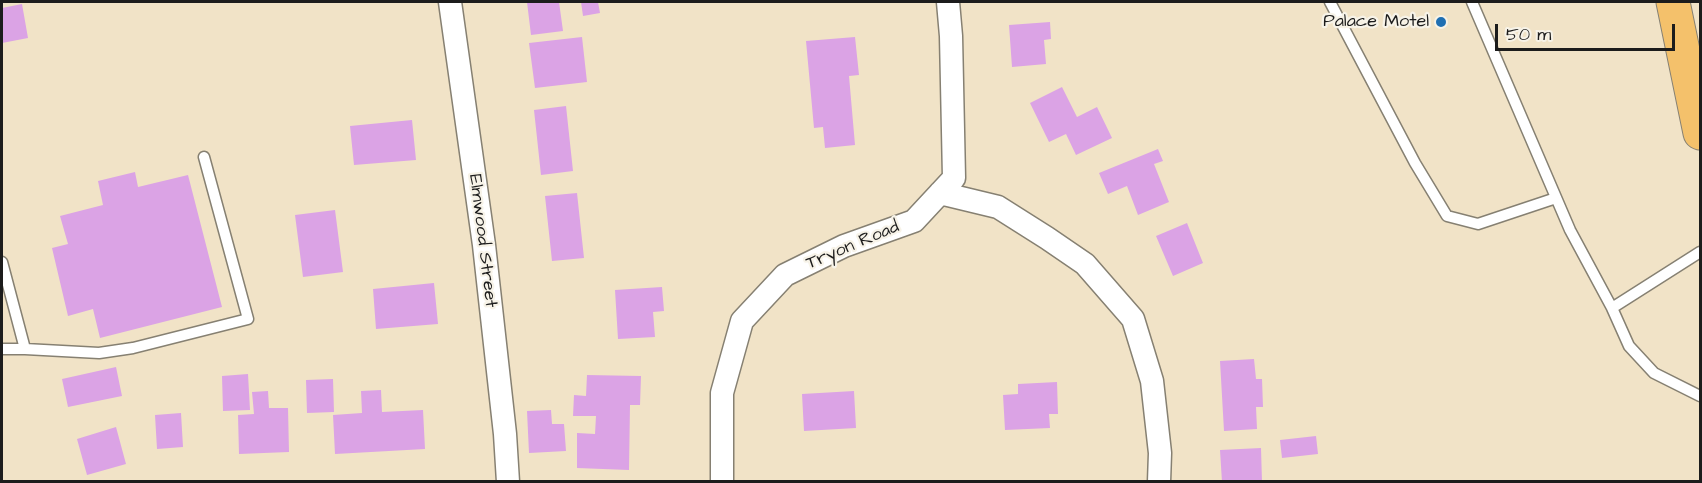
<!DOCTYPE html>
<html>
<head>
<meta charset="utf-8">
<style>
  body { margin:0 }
  #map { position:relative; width:1702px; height:483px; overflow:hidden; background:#f1e3c7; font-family:"Architects Daughter",sans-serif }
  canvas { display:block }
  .frame { position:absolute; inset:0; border:3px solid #1c1c1c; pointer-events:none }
  .scale { position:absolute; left:1495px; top:24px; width:180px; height:27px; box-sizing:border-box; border:3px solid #1c1c1c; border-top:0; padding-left:8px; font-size:18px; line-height:21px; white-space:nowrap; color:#1c1c1c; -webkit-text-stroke:4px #f7f3e8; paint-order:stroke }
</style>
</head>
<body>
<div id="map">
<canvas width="1702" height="483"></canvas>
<div class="frame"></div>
<div class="scale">50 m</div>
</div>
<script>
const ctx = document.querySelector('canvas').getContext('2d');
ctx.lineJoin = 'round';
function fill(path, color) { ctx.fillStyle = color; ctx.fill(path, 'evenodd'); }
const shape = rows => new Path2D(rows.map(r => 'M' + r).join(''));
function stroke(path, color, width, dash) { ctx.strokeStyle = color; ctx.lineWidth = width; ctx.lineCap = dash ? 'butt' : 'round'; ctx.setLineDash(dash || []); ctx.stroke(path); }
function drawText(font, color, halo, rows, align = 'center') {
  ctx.font = font + ' "Architects Daughter",sans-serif'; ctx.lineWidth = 4.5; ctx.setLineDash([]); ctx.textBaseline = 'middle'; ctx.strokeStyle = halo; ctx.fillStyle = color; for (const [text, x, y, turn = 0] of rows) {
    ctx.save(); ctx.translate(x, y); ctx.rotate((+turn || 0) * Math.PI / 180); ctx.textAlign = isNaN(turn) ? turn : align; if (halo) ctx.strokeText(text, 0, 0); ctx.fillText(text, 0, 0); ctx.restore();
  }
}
const building = shape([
  [527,2,559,2,563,31,531,35],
  [581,2,598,2,600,13,583,16],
  [22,4,28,38,2,43,2,8],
  [1050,22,1051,39,1044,40,1046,64,1012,67,1009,25],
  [582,37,587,82,535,88,529,43],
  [855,37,859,75,849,76,855,145,825,148,823,127,814,128,806,41],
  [1062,87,1077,117,1097,107,1112,138,1076,155,1066,134,1049,142,1030,103],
  [566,106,573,171,541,175,534,110],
  [412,120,416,160,354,165,350,126],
  [1158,149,1163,161,1154,164,1169,202,1138,215,1127,186,1108,194,1099,173],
  [135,172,138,187,188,175,222,307,100,338,93,309,68,316,52,248,68,244,60,216,103,205,98,181],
  [577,193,584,258,552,261,545,196],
  [335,210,343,272,303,277,295,215],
  [1187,223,1203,263,1173,276,1156,236],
  [434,283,438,324,376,329,373,289],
  [662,287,664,311,653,312,655,337,618,339,615,290],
  [1254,359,1256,379,1262,379,1263,407,1256,407,1257,429,1224,431,1220,361],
  [116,367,122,396,68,407,62,379],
  [248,374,250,410,223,411,222,376],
  [587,375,641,376,640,405,630,405,629,470,577,468,577,433,595,434,596,416,573,416,574,395,586,396],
  [333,379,334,412,307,413,306,380],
  [1057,382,1058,414,1049,414,1050,428,1005,430,1003,395,1018,394,1018,384],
  [381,390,382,412,423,410,425,449,335,454,333,415,362,413,361,391],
  [268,391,269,408,288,408,289,452,239,454,238,415,254,414,252,392],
  [854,391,856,428,804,431,802,394],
  [551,410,552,424,564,424,566,451,529,453,527,411],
  [181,413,183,447,157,449,155,415],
  [116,427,126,464,87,475,77,439],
  [1316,436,1318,454,1282,458,1280,440],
  [1261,448,1262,482,1222,482,1220,450]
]);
const service = shape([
  [1330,2,1415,163,1447,216,1478,224,1556,198],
  [1472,2,1570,230,1612,308,1629,346,1654,373,1700,396],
  [2,262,25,349,99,353,133,348,248,319,204,157],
  [1612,308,1700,252],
  [2,349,25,349]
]);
const minor = shape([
  [450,2,484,245,505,434,508,482],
  [940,193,998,207,1047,238,1085,264,1133,319,1152,381,1160,453,1159,482],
  [722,482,722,393,742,321,785,275,844,246,914,221,954,178,951,36,948,2]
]);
const primary = shape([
  [1673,2,1700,133]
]);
const markers = [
  [1441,22,6,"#1f6fb2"]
];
const poiNames = [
  ["Palace Motel",1429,22]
];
const streetNames = [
  ["Elmwood Street",482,241,83],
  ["Tryon Road",853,246,-23]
];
fill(building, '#dba3e5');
stroke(service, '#868072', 13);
stroke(minor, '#868072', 25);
stroke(primary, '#868072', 35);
stroke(service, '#fff', 10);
stroke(minor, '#fff', 22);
stroke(primary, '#f4c16b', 33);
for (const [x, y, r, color] of markers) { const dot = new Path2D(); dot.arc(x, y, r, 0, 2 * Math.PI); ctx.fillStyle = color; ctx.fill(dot); stroke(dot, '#f7f3e8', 2); }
drawText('18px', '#1c1c1c', '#f7f3e8', poiNames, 'right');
drawText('18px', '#1c1c1c', '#f7f3e8', streetNames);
</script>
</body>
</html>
